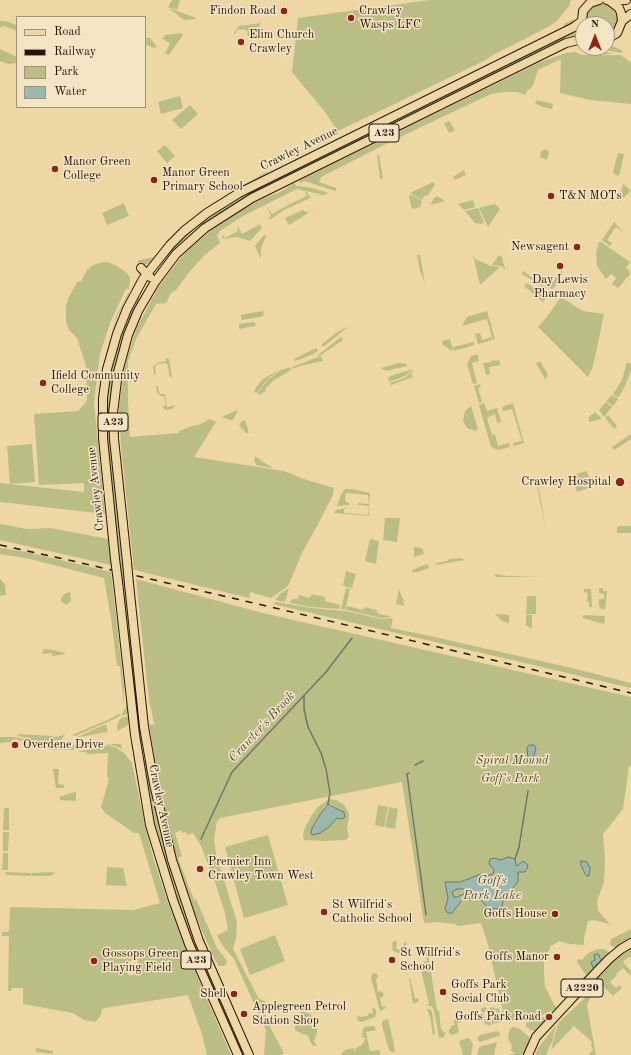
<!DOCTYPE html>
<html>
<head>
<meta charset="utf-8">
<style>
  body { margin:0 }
  #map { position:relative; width:631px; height:1055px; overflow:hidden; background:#ecd7a5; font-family:"Old Standard TT",serif }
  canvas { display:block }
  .legend { position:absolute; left:16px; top:16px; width:130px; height:92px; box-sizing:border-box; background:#f3e5c4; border:1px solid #a2927a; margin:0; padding:5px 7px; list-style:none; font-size:12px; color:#29150a }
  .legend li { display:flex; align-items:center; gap:8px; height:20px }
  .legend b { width:20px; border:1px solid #a2927a }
  .north { position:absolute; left:575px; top:16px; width:40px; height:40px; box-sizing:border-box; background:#f3e5c4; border:1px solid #a2927a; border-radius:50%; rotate:0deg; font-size:11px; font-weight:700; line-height:16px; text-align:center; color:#29150a }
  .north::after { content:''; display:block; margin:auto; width:14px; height:18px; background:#8f2418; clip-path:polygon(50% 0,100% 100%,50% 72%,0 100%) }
</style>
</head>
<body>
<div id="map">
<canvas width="631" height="1055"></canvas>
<ul class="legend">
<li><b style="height:5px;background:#ecd7a5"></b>Road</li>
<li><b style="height:5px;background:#29150a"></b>Railway</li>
<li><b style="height:11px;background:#babe85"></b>Park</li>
<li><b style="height:11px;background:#9bb8af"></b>Water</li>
</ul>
<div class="north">N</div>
</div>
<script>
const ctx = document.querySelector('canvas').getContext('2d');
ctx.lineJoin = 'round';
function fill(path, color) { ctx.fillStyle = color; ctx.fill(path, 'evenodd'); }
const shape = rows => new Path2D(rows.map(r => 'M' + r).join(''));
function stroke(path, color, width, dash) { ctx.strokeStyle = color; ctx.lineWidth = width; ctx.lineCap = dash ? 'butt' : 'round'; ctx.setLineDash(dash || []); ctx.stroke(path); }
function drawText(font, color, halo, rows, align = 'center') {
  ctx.font = font + ' "Old Standard TT",serif'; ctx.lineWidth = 3; ctx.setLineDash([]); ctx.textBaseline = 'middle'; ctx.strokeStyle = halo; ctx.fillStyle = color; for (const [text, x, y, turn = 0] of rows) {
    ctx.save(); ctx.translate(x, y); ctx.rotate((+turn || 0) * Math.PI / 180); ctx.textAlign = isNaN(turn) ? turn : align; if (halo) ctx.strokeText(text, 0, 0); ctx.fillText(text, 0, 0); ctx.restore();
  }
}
const green = shape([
  [172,0,180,0,177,10,168,7],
  [430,0,571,0,569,6,557,21,550,26,491,56,486,60,338,131,325,112,292,72,298,18],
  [600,3,607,4,613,8,618,17,618,20,615,30,607,35,607,24,585,24,587,12,591,7],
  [169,8,196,18,196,19,184,20],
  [573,19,575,22,564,30,334,143,290,164,290,163,563,28,565,23,569,22],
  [0,21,5,21,17,25,17,31,4,26,0,27],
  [261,23,252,39,250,37,249,37,247,34,248,32,244,29,242,30,238,29,235,34,234,33,239,26],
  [579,27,583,33,583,37,232,206,209,221,197,227,162,261,169,251,193,227,205,218,246,192],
  [181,33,183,35,169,55,164,53,166,52,170,43,162,39,166,35],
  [145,38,150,38,157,47,154,48,145,44],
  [607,44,610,45,623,51,621,53,594,48,607,48],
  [589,48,595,50,614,54,585,54,588,52],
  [0,49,17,57,17,63,9,64,0,61],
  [575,52,582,55,621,55,631,63,631,104,590,100,560,93,561,59,538,70,533,86,527,91,525,95,516,92,505,92,491,94,396,139,321,177,319,182,336,188,336,191,304,181,300,183,299,182,300,180,540,62,566,53],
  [180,96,183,108,161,114,158,102],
  [537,100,553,104,552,109,542,107,535,103],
  [190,105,198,114,181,129,172,120],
  [449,121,455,130,449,133,444,123],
  [165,145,175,156,167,163,157,151],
  [544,149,549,151,547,160,540,157,541,151,543,151],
  [618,153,624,154,619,176,614,174,613,172],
  [377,155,379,155,383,178,380,179],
  [466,169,464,171,466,175,455,180,453,177],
  [266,172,268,172,258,180,237,191,152,262,144,265,137,263,139,260,155,257,169,240,198,214,215,202],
  [433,182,435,185,428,195,424,196,422,200,411,194,410,193],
  [295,183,296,186,308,187,329,193,322,195,319,194,297,189,243,216,220,231,217,235,220,243,206,254,190,271,176,290,171,293,166,303,156,304,136,339,128,361,128,401,130,437,179,433,179,431,192,426,199,425,209,419,216,422,194,457,284,471,304,479,334,488,333,495,317,526,302,553,290,582,288,586,271,598,250,592,249,598,134,570,121,447,119,406,125,365,137,327,159,286,182,256,197,242,213,229,240,211,264,198,280,192],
  [623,184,630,190,630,192,618,202],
  [305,191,307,192,310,198,284,210,271,219,269,219,268,218,271,216,267,206,272,214,290,204,307,196],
  [411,195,422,201,420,207,412,209,409,196],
  [437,196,445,201,430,205,434,198],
  [473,200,475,207,464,210,458,204],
  [124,203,129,216,107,225,102,213],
  [325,203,289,225,285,218,303,210,308,213],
  [495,204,500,209,488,227,479,208],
  [478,208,484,222,481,224,475,223,465,211],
  [614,222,624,232,616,227,607,240,612,243,610,246,602,240],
  [260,224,262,228,250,241,236,237,223,239,222,237,224,235,225,238,238,231,237,228,238,227,242,234],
  [264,235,266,236,261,248,261,259,255,246],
  [599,242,601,242,630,262,626,268,629,270,630,274,618,288,612,284,616,278,611,274,606,279,597,266,596,252],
  [417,255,420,255,425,284,420,271],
  [473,255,475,259,491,266,500,267,480,285],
  [499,255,502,257,503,263,506,270,501,266,492,265],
  [103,262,110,263,117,266,127,273,130,278,129,289,126,289,110,323,100,354,94,402,105,514,0,502,0,483,84,492,84,483,39,485,34,414,78,411,87,401,86,366,77,338,69,330,66,322,66,306,68,299,77,282,81,281,87,270,93,265],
  [561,270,563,273,554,288,552,289,549,288],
  [523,271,547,288,546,288,522,274],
  [526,283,547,294,547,297,543,302,524,286],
  [128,293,129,294,118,315,111,338,102,389,130,713,121,716,126,706,127,698,102,469,98,420,102,379,106,355,117,315],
  [143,293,144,294,113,386,129,628,139,729,138,731,137,731,105,429,106,395,114,353,136,296,140,298],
  [561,297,583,311,604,314,595,357,592,369,588,377,538,327,546,318],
  [263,311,264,315,261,317,242,320,241,318,241,315,251,313,251,315,251,313],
  [487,311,495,339,478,344,475,334,480,333,482,340,492,337,487,319,462,326,467,317],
  [254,322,256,326,239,329,239,324],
  [348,327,323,347,321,345,337,332],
  [341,337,343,340,321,355,317,356],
  [450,339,453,351,452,351,443,345,442,341],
  [474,342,474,345,454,351,453,347],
  [316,348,318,351,311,355,295,361,294,359],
  [477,354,479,361,472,363,477,383,473,384,467,364,471,356],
  [321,356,323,361,303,365,292,369,292,367],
  [166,358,169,359,172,377,170,377,169,375,168,365,165,363,157,364,155,367,156,374,154,375,153,367,157,363,166,361],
  [495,360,495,361,499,360,500,365,489,367,490,374,486,375,483,363,491,362,491,361],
  [540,361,548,375,546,379,545,379,536,363],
  [627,362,631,364,631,371,623,390,618,398,613,394,622,380],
  [399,363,407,364,407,366,386,371,381,368],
  [290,367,291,370,273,381,265,389,266,391,259,395,257,393,269,379,281,370],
  [413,369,405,376,389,382,388,378,390,376],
  [279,370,269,378,256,393,254,392,257,386,263,379],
  [415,371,411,373,413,377,391,385,391,387,390,383,405,378,411,372],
  [480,384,481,387,478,388,482,402,479,403,474,386],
  [156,386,158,386,159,393,161,394,165,394,167,407,176,405,172,409,167,410,164,409,163,406,166,406,164,396,161,396,157,393],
  [612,395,618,399,613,406,606,401],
  [606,402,612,407,604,417,599,410],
  [484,403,487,411,497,408,501,422,497,423,495,414,487,418,492,435,495,434,498,446,509,443,510,447,498,450,491,447,479,405],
  [513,403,524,443,514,446,513,443,522,441,512,409,503,411,502,407],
  [471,406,478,429,475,431,467,428,463,421,465,411],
  [237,410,238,410,233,420,230,420,222,417],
  [595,412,602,419,589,422,589,417],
  [608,415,617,426,614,429,605,418],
  [245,420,249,433,246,433,239,425,242,421],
  [631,434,631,439,614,450,612,447],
  [32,444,35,482,10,484,7,446],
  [255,456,263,462,272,467,271,468,256,465,256,463,254,462],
  [587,471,592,487,577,492,572,475],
  [537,486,538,486,541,500,546,531],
  [345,489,352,489,370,493,369,516,334,513,336,510,347,508,347,509,344,509,344,513,368,515,369,506,358,505,358,503,369,504,368,495,346,493,345,500,346,500,346,502,349,503,349,505,337,506,341,495],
  [385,518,400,518,397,542,383,540],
  [0,524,27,529,51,528,108,539,111,565,0,540],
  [620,526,631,526,631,533,617,533,617,527],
  [370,539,379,541,376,564,365,561],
  [414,547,422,548,424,554,414,557],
  [0,548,27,552,111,572,124,687,124,705,120,668,120,666,117,666,111,618,104,578,30,559,0,554],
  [461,558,465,560,436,565,437,563,447,561,450,559],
  [427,564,429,568,418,572,412,572,412,570],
  [346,571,356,574,352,588,344,586,343,585],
  [494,574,507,576,545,577,496,577],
  [0,579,5,584,6,595,0,596],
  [136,579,263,613,631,697,631,766,629,766,623,809,603,834,605,859,604,882,597,901,598,911,610,924,594,920,588,921,584,938,584,945,570,944,559,941,551,946,544,961,544,974,545,986,554,1005,557,1008,556,1009,532,1019,528,1019,526,1015,523,1017,520,1020,504,1021,492,1024,491,1019,498,1016,496,1010,490,1011,489,1008,494,1007,495,1009,499,1008,499,1012,503,1011,488,945,481,923,459,926,455,924,437,922,424,923,402,782,220,818,217,821,214,839,216,854,237,922,236,938,233,949,259,999,265,1001,267,1008,263,1009,271,1029,284,1053,281,1055,264,1055,266,1030,237,966,234,959,222,945,217,935,228,930,225,913,215,882,201,846,193,833,187,835,186,832,182,833,181,830,175,833,182,856,178,858,194,900,196,899,217,948,227,961,225,966,219,966,215,960,188,899,174,858,165,818,149,725,153,724,155,727,149,701],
  [289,588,285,602,275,600,281,593],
  [346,588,350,589,345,610,341,609],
  [599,588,603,588,603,591,607,591,605,609,601,609,599,606,599,599,604,599,604,594,599,593],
  [584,589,591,589,592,607,589,607,589,602,587,602,588,593,584,592],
  [399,590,404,601,403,602,405,606,396,604],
  [70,592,71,601,66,605,61,601,61,598,64,594],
  [312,594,325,597,325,601,340,605,339,609,311,607,290,603,290,601,293,599,298,599,299,595,310,598],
  [527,596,536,596,536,614,526,614],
  [276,602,312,608,345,611,381,619,393,618,391,628,421,634,572,668,631,683,631,688,273,604],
  [347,606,363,610,364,607,377,610,377,613,392,617,381,618,346,610],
  [495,614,509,615,509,623,502,621],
  [526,615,532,615,532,629,526,625],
  [583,615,605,616,604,624,583,618],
  [44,649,53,650,65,653,65,654,52,656,52,653,42,654],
  [120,713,119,717,75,736,72,735,112,718],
  [130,715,129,721,127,726,117,731,117,726,120,719],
  [104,725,106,725,108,731,107,732,75,738],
  [18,734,52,736,56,737,64,735,65,736,60,740,35,742,17,735],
  [0,737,15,737,27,740,18,741,18,739,12,740,11,742,0,743],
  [86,744,121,744,122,749,113,745,105,744,78,750,48,750,53,747],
  [107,745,115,747,124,753,132,763,146,830,153,857,168,903,188,955,231,1055,207,1055,202,1034,188,995,105,1008,102,1009,100,1017,95,1022,84,1020,73,1013,23,1004,23,988,12,988,11,991,8,991,9,936,2,936,2,932,8,932,9,930,10,908,11,907,133,910,160,903,139,833,134,833,105,813,101,807,109,779,107,777,108,753,87,754,86,752,77,752],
  [137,959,142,972,129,976,124,963],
  [147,759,153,794,222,998,216,1000,179,908,155,832,141,760],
  [53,769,59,769,58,784,64,785,64,788,56,788],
  [75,792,76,792,76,801,60,800,59,797],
  [329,799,336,800,344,805,348,811,349,815,347,829,349,836,347,839,345,840,326,841,304,840,303,836,304,830,311,816,318,807],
  [331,804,335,808,344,812,345,817,337,818,334,822,312,828,324,807,326,805],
  [378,805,388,807,384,827,375,825],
  [389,807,398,809,395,829,385,827],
  [4,808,9,808,9,830,3,830],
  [3,832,9,832,8,851,3,851],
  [268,835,288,905,244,918,225,847],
  [3,853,8,853,8,870,2,870],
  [107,867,123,868,127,886,106,885],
  [5,872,31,873,31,876,6,875],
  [54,872,55,873,50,876,32,876,32,873],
  [631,929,631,939,616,948,610,945,611,939],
  [275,935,285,961,250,975,240,949],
  [395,940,397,943,396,948,399,950,403,949,404,943,405,942,406,943,406,948,403,953,398,953,393,951,392,943],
  [631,948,631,957,629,958,628,957,623,962,630,970,631,976,623,968,616,974,617,975,610,982,616,988,620,985,622,988,613,996,597,980,597,978,614,958,621,953],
  [599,949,604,949,611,953,571,995,568,994,586,975,579,965,577,962,578,959,582,960,588,953],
  [425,953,428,953,437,1010,439,1011,441,1029,445,1033,444,1037,439,1038,434,1010,431,1006,425,1005,429,1004,421,970,417,971,419,964,427,961],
  [374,973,377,974,378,978,376,979,378,992,381,991,384,994,383,997,380,998,382,1007,385,1006,386,1008,380,1011,371,978,372,974],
  [409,978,410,978,415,999,419,998,418,1002,413,1004],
  [589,994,592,994,587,1005,596,1055,588,1055,593,1050,591,1045,592,1042,574,1026,551,1050,558,1023],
  [486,1007,488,1011,483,1012,485,1020,490,1020,491,1025,488,1025,485,1024,481,1010,482,1008],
  [372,1008,375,1009,376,1010,376,1014,375,1017,362,1022,358,1021,357,1015,360,1017,368,1016,368,1014,373,1013],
  [427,1009,430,1009,432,1012,435,1034,433,1035,430,1017],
  [301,1012,305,1012,310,1014,314,1019,315,1023,317,1023,317,1032,314,1041,317,1046,312,1045,308,1036,298,1032,295,1030,295,1017],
  [549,1015,550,1016,536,1031,530,1030,526,1026,526,1023],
  [466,1016,467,1018,461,1019,461,1022,457,1023,459,1032,452,1035,449,1034,449,1030,452,1025,455,1025,454,1020],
  [388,1019,393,1040,395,1052,393,1052,390,1051,388,1047,382,1025,382,1021],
  [556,1025,553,1039,546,1055,535,1055,538,1048],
  [373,1026,374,1026,376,1030,366,1032,370,1051,380,1050,380,1055,340,1055,345,1050,354,1048,354,1051,356,1050,356,1048,362,1045,365,1040,365,1038,362,1037,363,1029,365,1027],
  [513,1027,520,1029,529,1037,530,1043,525,1055,510,1055,510,1054,514,1054,515,1053,511,1051,512,1045,509,1041,508,1036,510,1029],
  [497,1031,500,1033,499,1036,480,1042,478,1040,477,1038,480,1035],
  [469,1038,473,1044,471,1055,463,1055,459,1041],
  [497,1042,494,1055,477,1055,479,1047],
  [36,1048,53,1051,53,1053,52,1054,36,1052]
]);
const water = shape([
  [530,745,534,745,536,749,532,760,528,759,527,747,530,745],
  [328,804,335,808,344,812,345,817,341,819,337,818,329,827,320,833,313,835,311,834,312,828,321,813,328,804],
  [508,857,515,859,516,865,517,866,523,861,527,864,528,867,525,872,518,872,518,882,511,890,504,895,502,907,496,909,489,909,479,898,473,898,463,899,452,913,448,913,446,911,445,909,448,898,445,882,460,882,481,874,485,876,493,874,494,870,489,864,490,859,494,858,501,860,508,857],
  [457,889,465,889,467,891,466,893,457,897,454,897,452,892,457,889],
  [581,861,587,862,590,868,589,876,587,876,585,874,581,865,581,861],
  [597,954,599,955,600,958,603,961,602,963,596,965,595,968,593,968,591,962,595,960,594,955,597,954]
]);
const stream = shape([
  [304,695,304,709,308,727,321,753,326,769,330,793,328,804],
  [415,765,423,761],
  [409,773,407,774,426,915],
  [201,839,232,772,326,672,352,638],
  [515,859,519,847,528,791]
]);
const primary = shape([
  [607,0,610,1,619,8,621,13,622,21,617,33,607,39],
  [610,1,626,0],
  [622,21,631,14],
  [583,26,582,21,583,11,590,3,599,0],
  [141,268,150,277],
  [115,559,103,438,103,398,107,369,117,334,127,309,143,279,170,245,184,231,207,213,239,193,574,27,582,21],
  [127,562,114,439,113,413,118,372,128,335,138,311,155,282,176,254,205,228,252,198,566,43,583,39],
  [118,582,135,735,150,825,173,900,189,944,238,1055],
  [129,584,144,727,154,784,172,860,199,941,249,1055],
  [528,1055,536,1037,587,982,609,959,621,949,631,943]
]);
const rail = shape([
  [0,545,64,559,275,608,631,693]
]);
const primaryBridge = shape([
  [115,559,118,582],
  [127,562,129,584]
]);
const markers = [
  [284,11,4,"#8f2418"],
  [351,18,4,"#8f2418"],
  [241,42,4,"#8f2418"],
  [55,169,4,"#8f2418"],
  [154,180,4,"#8f2418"],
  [551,196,4,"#8f2418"],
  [577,247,4,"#8f2418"],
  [560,266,4,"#8f2418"],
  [43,383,4,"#8f2418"],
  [620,482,5,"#8f2418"],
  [15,745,4,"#8f2418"],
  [200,869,4,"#8f2418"],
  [324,912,4,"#8f2418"],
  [555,914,4,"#8f2418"],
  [557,957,4,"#8f2418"],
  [392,960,4,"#8f2418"],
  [94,961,4,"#8f2418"],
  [443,992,4,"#8f2418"],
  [234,994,4,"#8f2418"],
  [244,1014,4,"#8f2418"],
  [549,1017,4,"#8f2418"]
];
const shields = [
  [384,133,30],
  [113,422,30],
  [196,960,30],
  [582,988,42]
];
const shieldNames = [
  ["A23",384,133],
  ["A23",113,422],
  ["A23",196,960],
  ["A2220",582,988]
];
const poiNames = [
  ["Findon Road",276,11,"right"],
  ["Crawley",359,11],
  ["Wasps LFC",359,25],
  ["Elim Church",249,35],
  ["Crawley",249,49],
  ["Manor Green",63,162],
  ["College",63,176],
  ["Manor Green",162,173],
  ["Primary School",162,187],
  ["T&N MOTs",559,196],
  ["Newsagent",569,247,"right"],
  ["Day Lewis",560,280,"center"],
  ["Pharmacy",560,294,"center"],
  ["Ifield Community",51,376],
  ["College",51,390],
  ["Crawley Hospital",611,482,"right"],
  ["Overdene Drive",23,745],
  ["Premier Inn",208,862],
  ["Crawley Town West",208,876],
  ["St Wilfrid's",332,905],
  ["Catholic School",332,919],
  ["Goffs House",547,914,"right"],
  ["St Wilfrid's",400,953],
  ["School",400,967],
  ["Gossops Green",102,954],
  ["Playing Field",102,968],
  ["Goffs Manor",549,957,"right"],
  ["Goffs Park",451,985],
  ["Social Club",451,999],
  ["Shell",226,994,"right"],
  ["Applegreen Petrol",252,1007],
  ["Station Shop",252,1021],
  ["Goffs Park Road",541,1017,"right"]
];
const streetNames = [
  ["Crawley Avenue",299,149,-26],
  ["Crawley Avenue",96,489,-96],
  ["Crawley Avenue",161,806,78]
];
const parkNames = [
  ["Spiral Mound",512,761],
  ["Goff's Park",510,779]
];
const waterNames = [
  ["Crawter's Brook",262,727,-47],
  ["Goffs",492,881],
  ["Park Lake",492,896]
];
fill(green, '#babe85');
fill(water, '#9bb8af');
stroke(water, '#6d776d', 1);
stroke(stream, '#6d776d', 1.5);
stroke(primary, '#29150a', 10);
stroke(primary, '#ecd7a5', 8);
stroke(rail, '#29150a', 1.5, [7, 7]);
stroke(primaryBridge, '#29150a', 10, []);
stroke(primaryBridge, '#ecd7a5', 8);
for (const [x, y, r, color] of markers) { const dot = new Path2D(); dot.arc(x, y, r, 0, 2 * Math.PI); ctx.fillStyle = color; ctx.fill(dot); stroke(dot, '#f3e5c4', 1.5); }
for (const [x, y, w] of shields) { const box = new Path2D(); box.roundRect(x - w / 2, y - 9, w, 18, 3); ctx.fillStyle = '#f3e5c4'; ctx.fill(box); stroke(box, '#29150a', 1); }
drawText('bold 11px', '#29150a', null, shieldNames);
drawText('12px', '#29150a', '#f3e5c4', poiNames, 'left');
drawText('12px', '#29150a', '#f3e5c4', streetNames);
drawText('italic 12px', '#54482f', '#f3e5c4', parkNames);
drawText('italic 13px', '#514e44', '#f3e5c4', waterNames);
</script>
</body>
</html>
